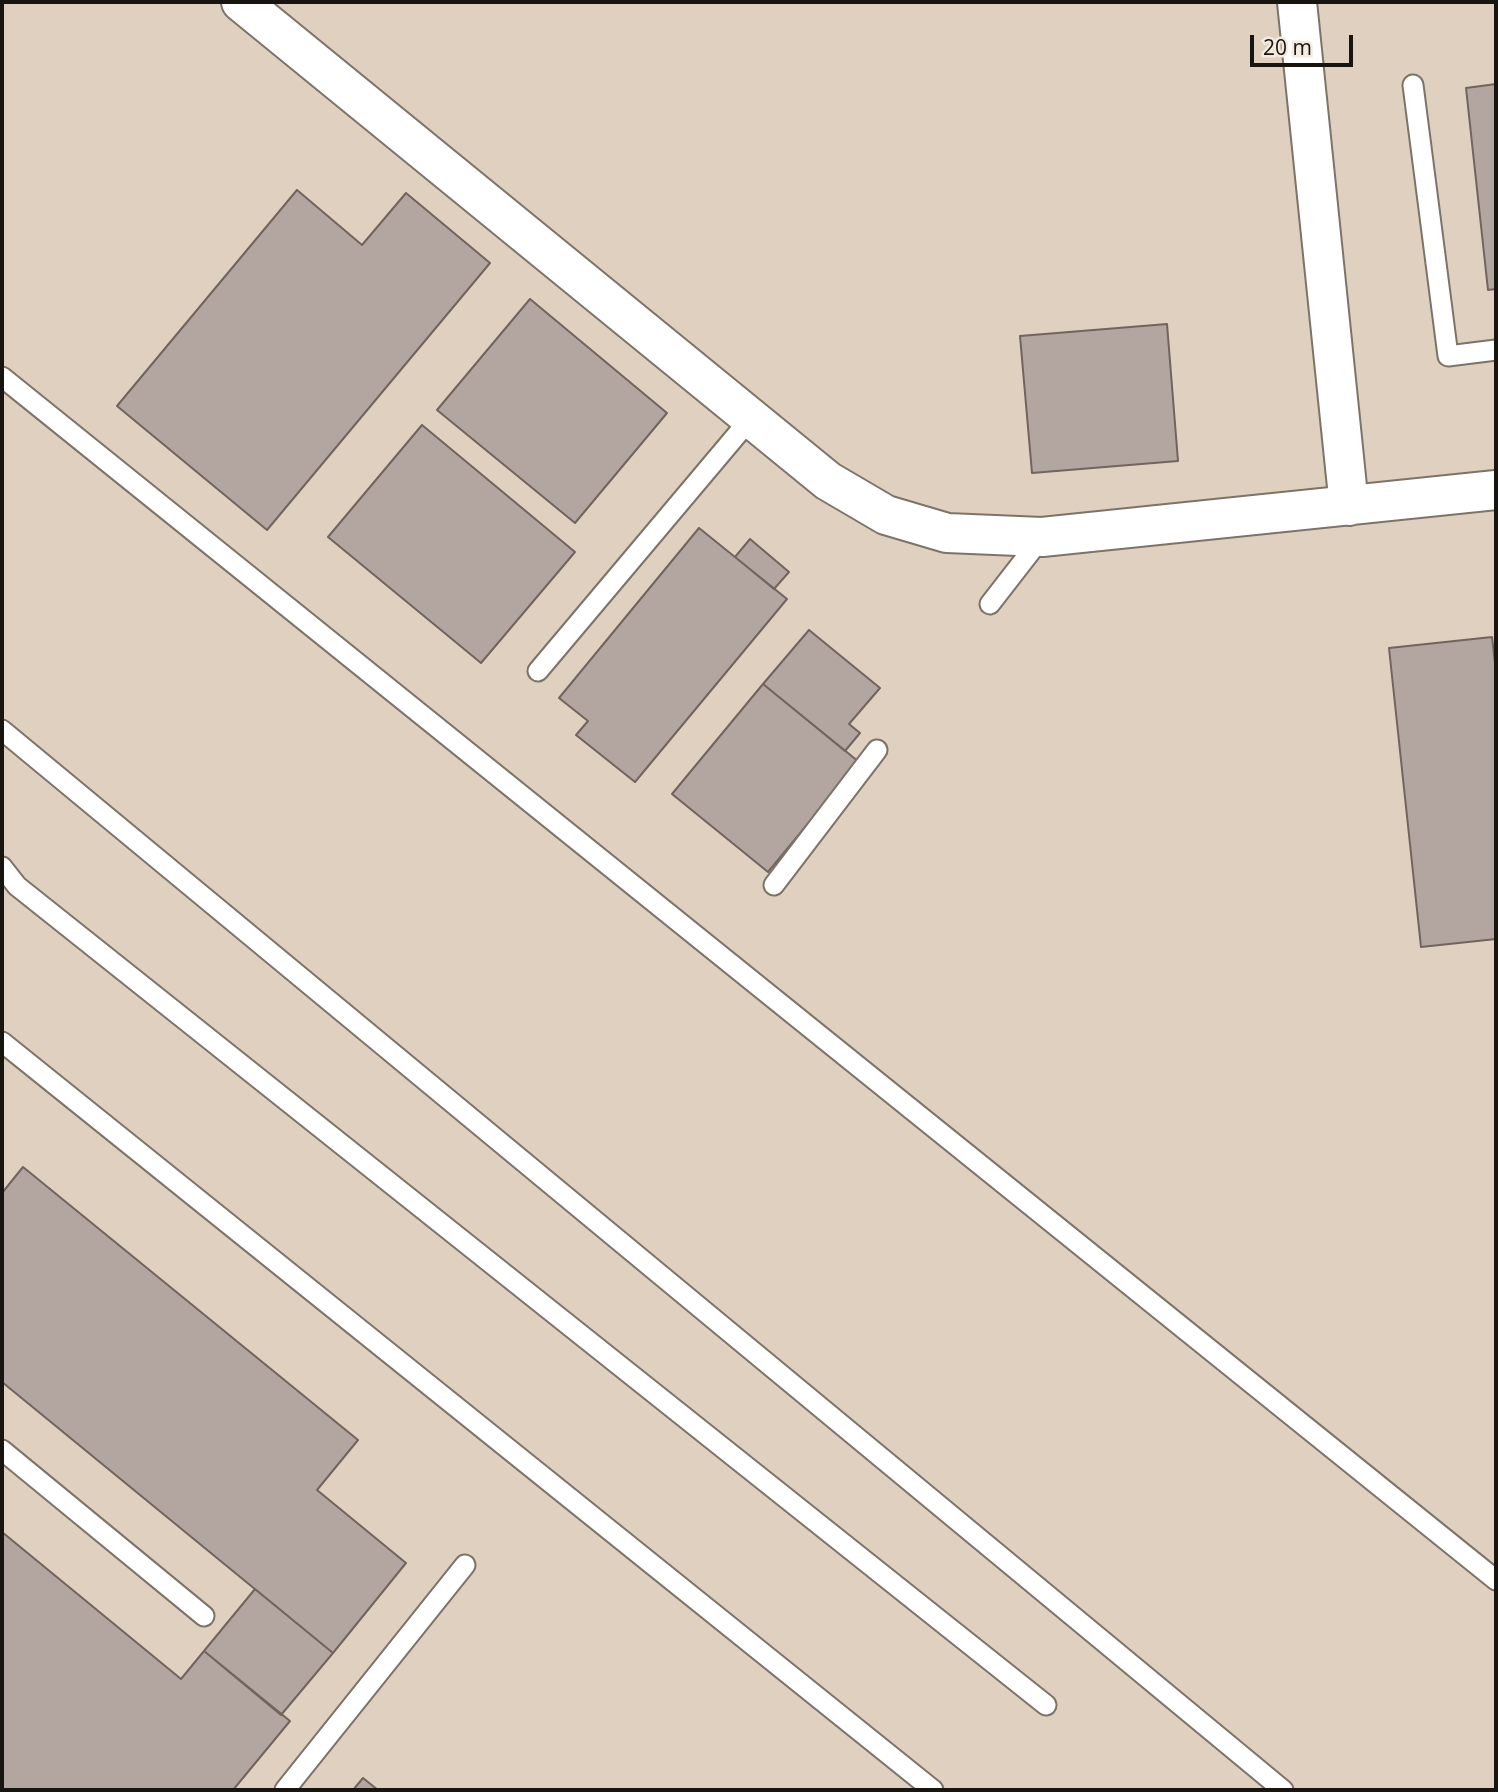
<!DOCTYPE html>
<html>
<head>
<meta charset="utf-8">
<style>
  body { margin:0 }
  #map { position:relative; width:1498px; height:1792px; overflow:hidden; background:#e7dcd2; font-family:"Open Sans",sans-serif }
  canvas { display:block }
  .frame { position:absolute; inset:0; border:4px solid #181410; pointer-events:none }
  .scale { position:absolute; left:1250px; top:35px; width:103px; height:32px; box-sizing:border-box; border:4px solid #181410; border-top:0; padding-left:9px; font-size:21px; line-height:24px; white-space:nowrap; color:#181410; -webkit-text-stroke:5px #f4eadf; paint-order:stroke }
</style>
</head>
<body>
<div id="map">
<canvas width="1498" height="1792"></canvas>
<div class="frame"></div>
<div class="scale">20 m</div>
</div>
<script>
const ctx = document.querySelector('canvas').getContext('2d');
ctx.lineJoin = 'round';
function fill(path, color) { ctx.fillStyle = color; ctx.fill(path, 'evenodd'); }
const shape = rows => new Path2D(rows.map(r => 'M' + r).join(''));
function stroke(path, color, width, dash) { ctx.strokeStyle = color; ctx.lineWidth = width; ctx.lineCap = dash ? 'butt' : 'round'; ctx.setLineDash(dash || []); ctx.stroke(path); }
const built = shape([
  [2,2,1496,2,1496,1790,2,1790]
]);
const building = shape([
  [1496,84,1496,289,1488,290,1466,88,1496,84],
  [297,190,362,245,406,193,490,263,267,530,117,406,297,190],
  [530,299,667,413,575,523,437,410,530,299],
  [1167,324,1178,461,1032,473,1020,336,1167,324],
  [422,425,575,552,481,663,328,537,422,425],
  [699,528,787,599,635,782,576,735,588,721,559,698,699,528],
  [750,539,789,572,774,589,735,557,750,539],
  [809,630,880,688,849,724,860,733,845,751,763,684,809,630],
  [1492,637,1496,672,1496,939,1421,947,1389,648,1492,637],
  [763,684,859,762,768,872,672,794,763,684],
  [23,1167,358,1440,317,1490,406,1563,333,1653,2,1382,2,1193,23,1167],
  [2,1532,181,1679,204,1651,290,1721,233,1790,2,1790,2,1532],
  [255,1589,333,1653,281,1715,204,1651,255,1589],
  [363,1778,378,1790,353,1790,363,1778]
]);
const lane = shape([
  [1413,85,1448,356,1496,350],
  [2,377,1496,1580],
  [990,604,1042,537],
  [538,671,751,418],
  [2,730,1283,1790],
  [2,867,17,886,1046,1705],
  [774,885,877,750],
  [2,1042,933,1790],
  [2,1450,204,1616],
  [285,1790,465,1565]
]);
const secondary = shape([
  [241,2,828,481,886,515,947,533,1042,537,1496,490],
  [1297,2,1349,506]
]);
fill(built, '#e0d0bf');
fill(building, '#b3a5a0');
stroke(building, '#71645f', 2);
stroke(lane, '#7c7369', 23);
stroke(secondary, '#7c7369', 42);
stroke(lane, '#fff', 19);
stroke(secondary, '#fff', 38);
</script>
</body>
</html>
